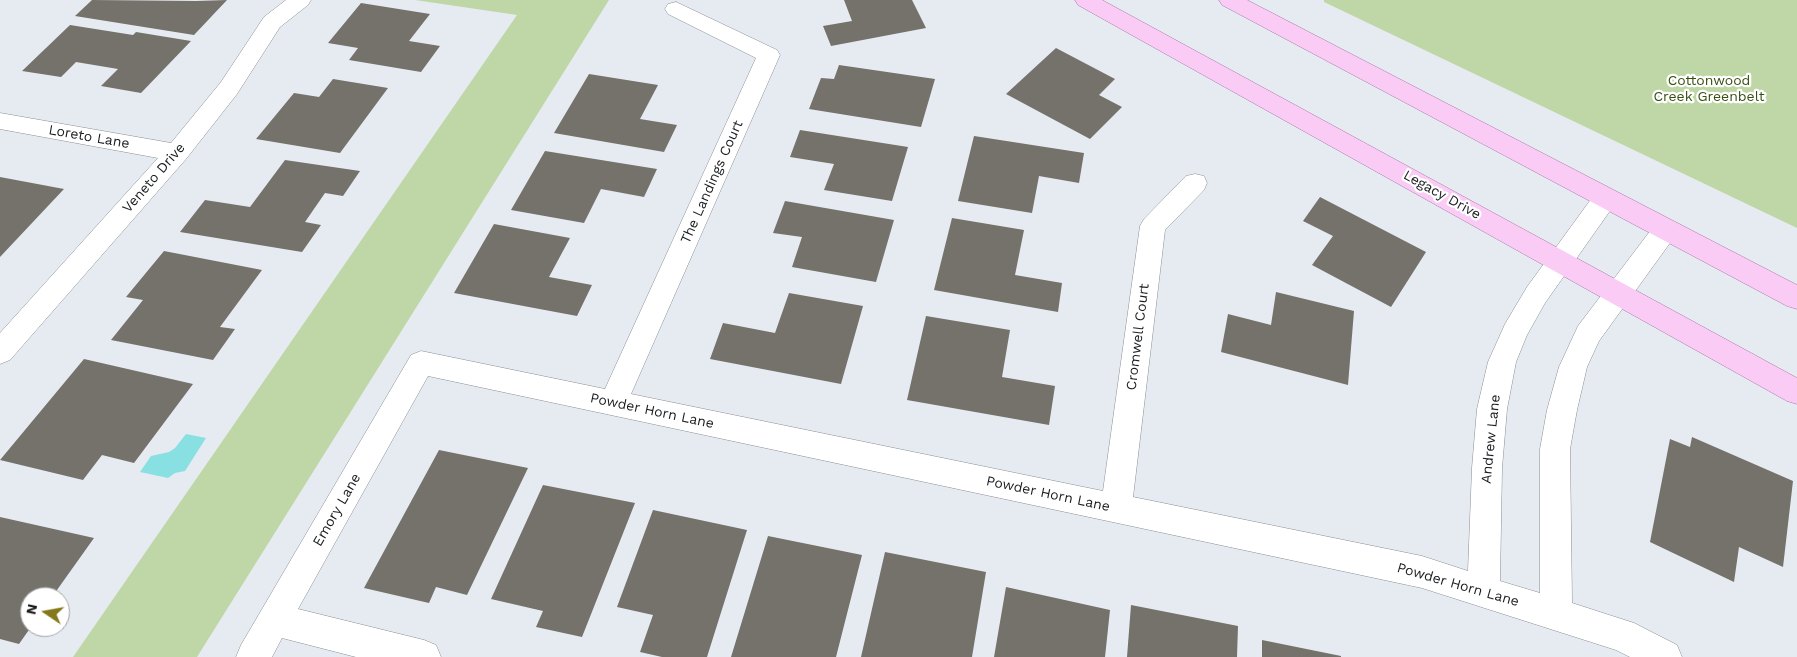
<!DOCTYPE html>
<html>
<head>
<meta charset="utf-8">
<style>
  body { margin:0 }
  #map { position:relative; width:1797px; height:657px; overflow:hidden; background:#e6ebf2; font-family:"Work Sans",sans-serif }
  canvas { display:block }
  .north { position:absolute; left:20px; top:587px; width:50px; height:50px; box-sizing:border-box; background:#fff; border:1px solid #a3a4a5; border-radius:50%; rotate:282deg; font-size:14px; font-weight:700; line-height:20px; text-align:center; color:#191b1d }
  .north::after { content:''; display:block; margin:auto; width:18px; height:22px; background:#85771b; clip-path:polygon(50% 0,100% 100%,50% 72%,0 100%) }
</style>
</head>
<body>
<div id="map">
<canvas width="1797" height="657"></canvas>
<div class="north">N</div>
</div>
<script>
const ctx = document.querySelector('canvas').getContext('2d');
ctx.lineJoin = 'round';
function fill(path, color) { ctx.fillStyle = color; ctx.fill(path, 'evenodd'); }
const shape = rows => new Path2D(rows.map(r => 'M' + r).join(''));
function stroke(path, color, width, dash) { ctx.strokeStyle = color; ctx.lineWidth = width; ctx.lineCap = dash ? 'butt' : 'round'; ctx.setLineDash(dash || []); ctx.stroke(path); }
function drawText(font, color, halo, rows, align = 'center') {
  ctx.font = font + ' "Work Sans",sans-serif'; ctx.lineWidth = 4.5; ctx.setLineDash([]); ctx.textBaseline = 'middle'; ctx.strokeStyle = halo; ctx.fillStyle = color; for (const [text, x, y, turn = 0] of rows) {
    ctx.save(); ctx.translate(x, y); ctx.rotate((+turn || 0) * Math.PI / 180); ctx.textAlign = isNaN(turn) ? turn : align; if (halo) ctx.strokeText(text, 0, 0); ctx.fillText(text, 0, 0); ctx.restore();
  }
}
const green = shape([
  [415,0,609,0,197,657,73,657,517,15],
  [1324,0,1797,0,1797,228,1324,2]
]);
const water = shape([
  [186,434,206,438,185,471,175,473,168,478,140,472,151,456,169,452,175,448]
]);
const building = shape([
  [92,0,196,1,227,0,194,35,75,16],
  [844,0,912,0,926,28,831,46,823,26,852,21],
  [361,3,430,14,409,41,440,46,421,72,349,60,358,48,328,43],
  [70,25,133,35,136,32,191,41,141,93,101,86,118,69,76,62,61,77,22,71],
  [1056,48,1115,79,1099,95,1122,107,1090,139,1006,94],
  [839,65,935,79,921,127,809,109,821,78,834,79],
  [589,74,658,85,640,119,677,125,664,152,554,133],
  [333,79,388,88,340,153,256,139,294,93,319,97],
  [800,130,908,147,892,201,824,190,834,164,790,157],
  [974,136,1084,153,1079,183,1039,176,1032,213,958,201],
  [545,151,657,169,644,197,601,189,584,223,511,210],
  [285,160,360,171,343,196,325,193,305,222,321,225,302,252,180,232,205,200,250,207],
  [0,177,64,189,0,257],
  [1320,197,1426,252,1391,307,1312,265,1333,236,1303,221],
  [785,201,894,220,876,282,792,267,802,237,773,233],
  [952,218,1024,230,1015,275,1062,283,1058,312,934,290],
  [494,224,570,238,549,277,592,285,577,316,454,293],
  [164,251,262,270,220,327,235,329,213,360,111,340,143,300,126,297],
  [1276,292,1354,311,1348,385,1221,352,1228,314,1271,325],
  [789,293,863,306,841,384,710,359,723,323,775,333],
  [926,316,1010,330,1002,377,1055,386,1049,425,907,400],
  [84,359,193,384,134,463,102,455,83,480,0,460],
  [1692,437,1793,481,1783,567,1739,547,1734,582,1650,542,1670,439,1690,447],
  [439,450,528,468,467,595,436,587,429,603,364,588],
  [543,485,635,503,582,637,536,627,543,611,491,599],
  [653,510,747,530,707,657,662,657,640,652,653,615,617,607],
  [0,517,94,538,52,597,30,597,31,627,19,644,0,639],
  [768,536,862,555,836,657,731,657],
  [885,552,986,572,972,657,861,657],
  [1006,587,1110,610,1105,657,994,657],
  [1131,605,1238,626,1237,657,1127,657],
  [1262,640,1341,656,1341,657,1262,657]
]);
const minor = shape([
  [286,0,311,0,308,5,280,27,237,94,186,159,10,360,0,364,0,333,158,158,0,129,0,113,171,143,221,82,264,17,286,0],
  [676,2,777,50,780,55,631,394,1103,491,1140,226,1144,219,1186,176,1195,174,1204,176,1207,183,1204,190,1165,230,1133,497,1422,556,1468,571,1472,468,1477,409,1488,362,1505,324,1527,287,1597,191,1606,189,1615,191,1619,198,1545,303,1527,335,1516,362,1507,409,1502,468,1500,581,1540,593,1540,449,1547,410,1559,367,1578,326,1657,222,1666,219,1675,222,1679,229,1675,236,1599,341,1587,367,1577,410,1570,449,1572,603,1634,623,1677,645,1682,657,1630,657,1616,650,1422,588,428,376,298,609,424,640,436,645,441,657,356,657,282,638,272,657,236,657,241,645,411,355,421,351,605,389,756,58,668,14,665,9,668,4,676,2]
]);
const major = shape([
  [1075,0,1102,0,1797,378,1797,404,1787,401,1078,5,1075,0],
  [1219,0,1247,0,1797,285,1797,309,1787,306,1222,5,1219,0]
]);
const parkNames = [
  ["Cottonwood",1709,81],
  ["Creek Greenbelt",1709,97]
];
const streetNames = [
  ["Loreto Lane",89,137,10],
  ["Veneto Drive",154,178,-49],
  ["The Landings Court",712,182,-66],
  ["Legacy Drive",1442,195,29],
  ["Cromwell Court",1138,337,-83],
  ["Powder Horn Lane",652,411,12],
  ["Andrew Lane",1491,439,-84],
  ["Powder Horn Lane",1048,494,12],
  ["Emory Lane",337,510,-60],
  ["Powder Horn Lane",1458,585,16]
];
fill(green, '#bfd7a6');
fill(water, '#88e0e2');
fill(building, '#75716b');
stroke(minor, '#8a8e94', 1);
stroke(major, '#a877a5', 1);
fill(minor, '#fff');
fill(major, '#f9cbf5');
drawText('14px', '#375012', '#fff', parkNames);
drawText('14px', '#191b1d', '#fff', streetNames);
</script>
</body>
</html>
